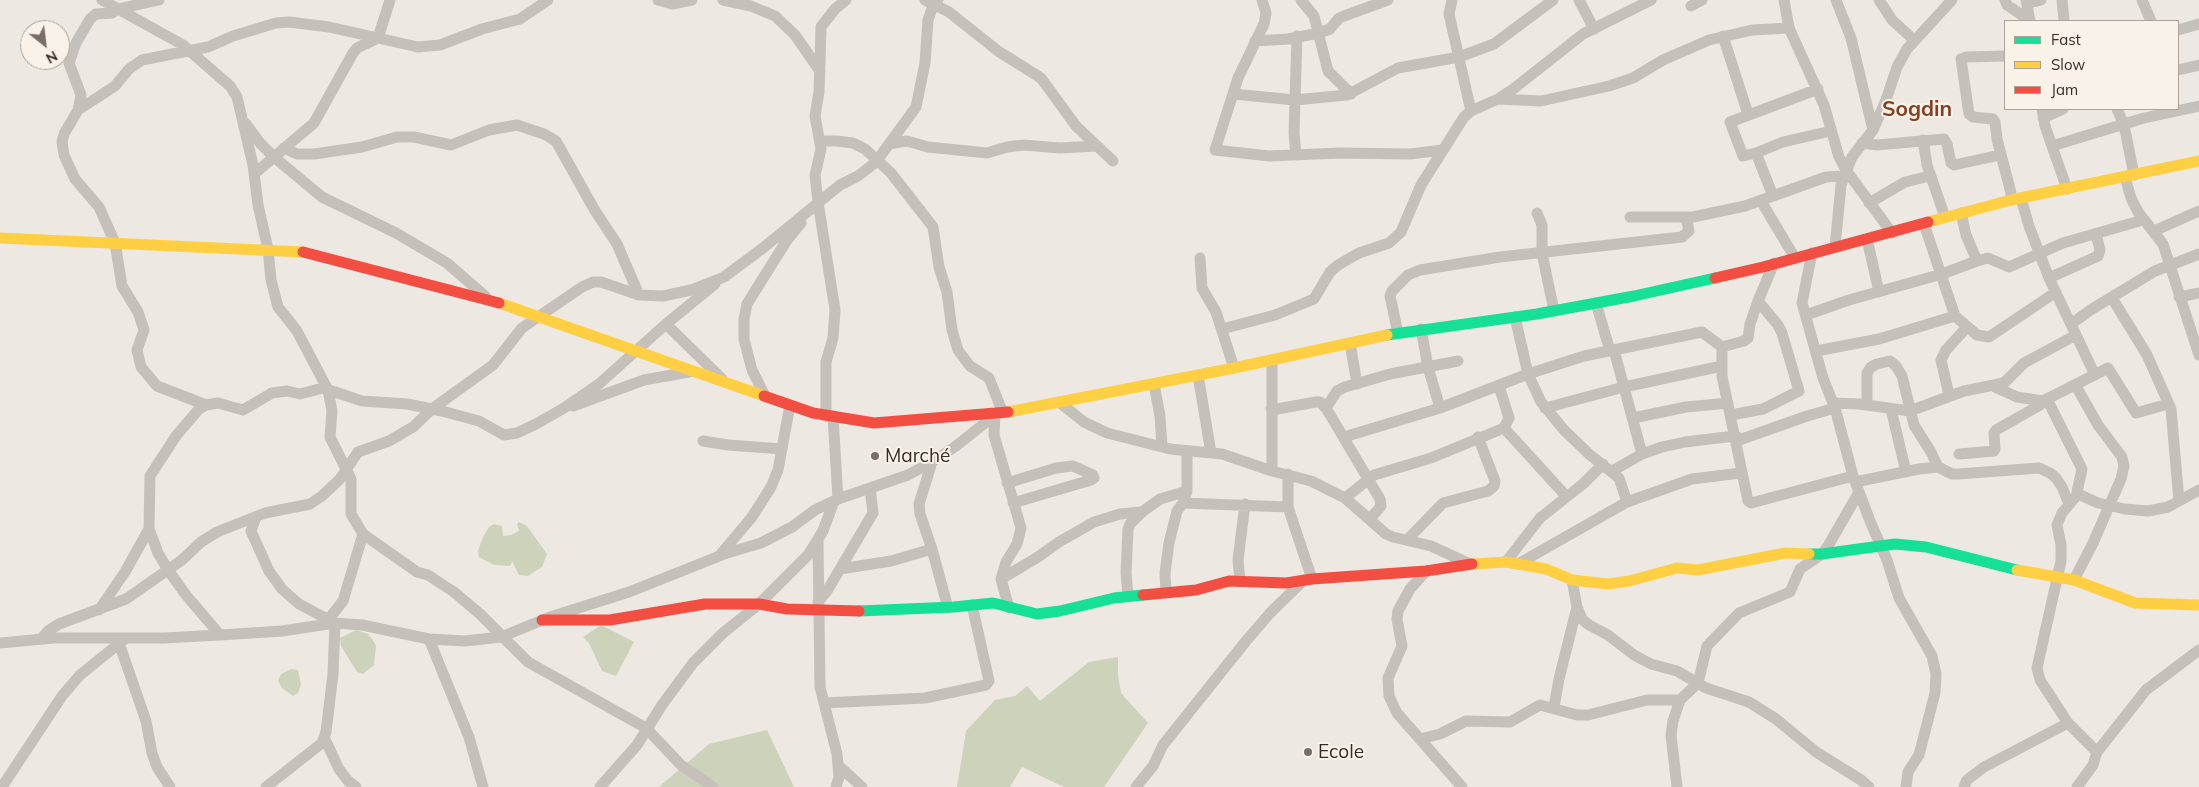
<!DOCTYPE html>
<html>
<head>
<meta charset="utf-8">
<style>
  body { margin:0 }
  #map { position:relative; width:2199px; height:787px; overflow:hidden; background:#ede8e1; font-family:Mulish,sans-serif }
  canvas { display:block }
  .legend { position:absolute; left:2004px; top:20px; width:175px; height:90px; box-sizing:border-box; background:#f9f2e8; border:1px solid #aba39b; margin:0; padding:6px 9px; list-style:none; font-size:15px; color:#372d28 }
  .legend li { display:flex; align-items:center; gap:10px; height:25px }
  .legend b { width:25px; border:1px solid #aba39b }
  .north { position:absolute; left:20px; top:20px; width:50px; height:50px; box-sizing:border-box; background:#f9f2e8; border:1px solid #aba39b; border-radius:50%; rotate:151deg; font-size:14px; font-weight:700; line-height:20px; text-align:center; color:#372d28 }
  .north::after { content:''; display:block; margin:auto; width:18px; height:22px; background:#776e69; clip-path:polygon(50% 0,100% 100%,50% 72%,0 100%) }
</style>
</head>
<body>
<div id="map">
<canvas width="2199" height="787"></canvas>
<ul class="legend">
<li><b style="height:6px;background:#16e098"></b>Fast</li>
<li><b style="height:6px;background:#ffcf43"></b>Slow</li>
<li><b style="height:6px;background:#f24e42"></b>Jam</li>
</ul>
<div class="north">N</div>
</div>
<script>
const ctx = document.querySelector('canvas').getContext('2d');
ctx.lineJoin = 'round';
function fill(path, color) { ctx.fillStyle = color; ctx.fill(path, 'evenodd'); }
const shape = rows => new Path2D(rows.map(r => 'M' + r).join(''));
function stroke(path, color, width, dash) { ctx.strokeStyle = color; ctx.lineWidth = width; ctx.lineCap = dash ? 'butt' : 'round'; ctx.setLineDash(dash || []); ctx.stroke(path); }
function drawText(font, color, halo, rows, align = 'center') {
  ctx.font = font + ' Mulish,sans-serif'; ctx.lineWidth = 4; ctx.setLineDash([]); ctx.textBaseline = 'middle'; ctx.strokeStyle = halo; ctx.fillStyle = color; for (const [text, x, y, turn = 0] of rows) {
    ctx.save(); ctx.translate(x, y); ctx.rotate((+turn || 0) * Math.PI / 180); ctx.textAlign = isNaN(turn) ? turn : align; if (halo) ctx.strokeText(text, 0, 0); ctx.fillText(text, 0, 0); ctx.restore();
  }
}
const green = shape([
  [519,522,527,526,547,554,542,567,528,576,519,575,512,561,510,566,494,565,479,557,478,551,483,537,489,527,494,524,502,526,503,536,511,535,519,531,517,524],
  [601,625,634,642,616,676,602,671,589,643,583,637],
  [356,630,368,634,373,640,376,646,374,665,363,674,357,672,341,646,340,638],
  [1118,657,1118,675,1121,693,1148,723,1104,787,1064,787,1022,767,1010,787,957,787,966,731,995,700,1015,696,1027,686,1040,701,1089,662],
  [291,669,298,670,301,685,298,693,293,696,282,688,278,681,281,674],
  [767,730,794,787,659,787,709,744]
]);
const street = shape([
  [102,0,183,45,230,86,237,97,253,165,258,205,268,249,271,280,278,307,297,331,328,390,332,411,330,437,351,479,351,514,363,534,417,572,428,575,454,592,480,614,528,662,646,728,681,765,713,787],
  [658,0,672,4,692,0],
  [723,0,751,6,775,16,795,35,820,71],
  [925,0,949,12,998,51,1041,78,1076,126,1113,161],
  [1262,0,1266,13,1264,24,1238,78,1215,150,1269,156,1340,153,1410,154,1442,150],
  [1301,0,1314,16,1328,71,1351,94],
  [1452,0,1449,14,1471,111],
  [1579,0,1594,29],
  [1784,0,1789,28,1824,105,1839,157,1846,170,1892,233],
  [1836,0,1851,38,1873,130],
  [1879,0,1892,20,1914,40],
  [2005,0,2007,5,2029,20],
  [2026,0,2030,21],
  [2062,0,2064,20],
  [2142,0,2151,21],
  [2027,3,2041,0],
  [1691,6,1702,0],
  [2178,30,2199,24],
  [1723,36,1748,114],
  [1255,41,1288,39,1319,33,1330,29,1339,18,1344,16,1388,0],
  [2005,56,1966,57,1961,59,1969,114,1973,117,1993,119,1995,122,1997,139,2011,193,2011,200],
  [2178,70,2199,65],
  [1233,94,1295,100,1347,95,1398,68,1459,57,1494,44,1553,0],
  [1498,99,1541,101,1609,86,1633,78,1663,60,1709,40,1752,30,1789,28],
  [2042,109,2045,126,2067,189],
  [2117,109,2124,125,2134,175],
  [78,110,81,95,69,63,76,43,90,19,96,14,112,13,118,9,159,0],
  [2043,118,2063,109],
  [246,124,260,143,274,157,322,197,396,233,447,263,486,297],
  [1923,140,1927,165,1945,217],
  [820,141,837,141,853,143,865,149,891,173,933,227,939,267,947,292,952,330,958,350,970,366,989,378,1003,413],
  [1862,143,1877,145,1944,139,1947,144,1951,163,1954,165,2000,155],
  [889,144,907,141,928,147,987,153,1007,147,1024,145,1060,148,1097,146],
  [2052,146,2144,118,2199,106],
  [284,148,297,154,314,154,362,147,397,137,414,137,451,145,489,130,517,125,544,134,556,141,594,209,617,244,639,295],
  [1756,153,1743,156,1730,122,1818,89],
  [1296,155,1294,133,1297,36],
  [254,174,314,123,353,53,357,48,378,38,390,0],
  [2125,177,2131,198,2138,212,2163,244,2199,355],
  [1773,196,1756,153,1783,142,1831,131],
  [2021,198,2029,226,2049,278,2095,375],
  [1761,201,1795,258],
  [1869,203,1905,182,1930,176],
  [1537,213,1542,225,1542,253,1554,311],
  [1630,217,1693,217,1745,206,1826,177,1844,176],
  [2154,231,2199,211],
  [1867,239,1879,292],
  [1835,247,1841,185,1852,157,1873,130,1886,100,1897,67,1907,49,1952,0],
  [1812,253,1802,303,1823,378,1835,408,1853,476,1870,521,1887,560,1899,598,1932,656,1936,674,1935,693,1919,755,1908,772,1906,787],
  [1200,258,1202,288,1216,312,1234,368],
  [1977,261,1988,258,2009,267,2063,243,2143,220],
  [2049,278,2098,256,2100,250,2096,234],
  [2179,297,2199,293],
  [2112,298,2147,355,2171,409,2179,501],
  [1596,303,1610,351],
  [1806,315,1849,300,1942,274,1977,261,1966,235,1961,213],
  [1955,316,1977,335,1989,337,2056,292],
  [1515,317,1528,374,1541,402,1564,430,1589,454,1619,478,1627,502],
  [666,324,722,379],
  [2071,324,2092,309,2155,271,2199,254],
  [1222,329,1275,315,1314,299,1330,272,1338,265,1359,253,1389,243,1401,232,1421,185,1464,117,1471,111,1498,99,1512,90,1583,34,1651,0],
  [1421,329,1428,367,1440,408],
  [1398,333,1390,296,1392,291,1408,275,1420,270,1500,257,1682,237,1689,231,1686,217],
  [1350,343,1357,384],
  [1722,347,1722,376,1748,501,1751,503,1853,476],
  [1614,350,1642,454],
  [1816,351,1879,339,1955,316,1924,224],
  [1272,360,1272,471],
  [1198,375,1211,453],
  [1154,384,1160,416,1162,447],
  [1995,387,2017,397,2043,401,2108,368,2136,413,2168,404],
  [1949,395,1941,360,1946,350,1967,327],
  [765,396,752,370,744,339,744,319,747,304,787,240,801,223],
  [2047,399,2082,469,2077,492,2078,494,2098,503,2125,509,2148,511,2168,507,2199,490],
  [1059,402,1084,422,1107,433,1170,449,1222,454,1272,471,1311,481,1345,498,1386,534,1393,537,1431,546,1470,564],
  [1833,403,1859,404,1910,411,1964,391,2004,383,2024,363,2076,335],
  [206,405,157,386,141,367,137,350,144,330,138,312,122,286,115,243,99,207,75,179,64,155,62,142,64,134,78,110,115,86,129,69,142,60,208,47,233,36,276,23,289,22,329,27,418,47,440,45,482,29,520,19,548,0],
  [573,406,644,380,689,372],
  [1326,408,1337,391,1345,387,1390,374,1458,361],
  [1545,408,1624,387,1722,366],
  [1271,409,1277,409,1316,402,1320,402,1326,408,1380,499,1381,506,1370,519],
  [1891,409,1906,472],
  [995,415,994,435,1021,528,1017,544,1006,562,1001,579,1009,608],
  [1731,415,1763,409,1799,391,1782,333,1778,325,1758,301],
  [826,416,826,362,833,338,835,310,818,202,815,175,821,149,815,116,819,92,821,27,835,9,846,0],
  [833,417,838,499],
  [1633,418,1686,407,1728,403],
  [1504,428,1566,496],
  [1344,437,1440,408,1528,374,1584,356,1702,332,1722,347,1744,341,1748,338,1750,324,1758,301,1774,263],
  [703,441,728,445,782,449],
  [1959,454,1994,451,1995,449,1994,433,1996,430,2040,405,2043,401],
  [932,462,919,504,920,514,932,549,948,608],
  [1938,467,1952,474,1958,474,2039,468,2050,473,2056,478,2062,487,2069,504],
  [1612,471,1642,454,1662,447,1685,442,1735,436,1742,439,1807,416,1835,408],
  [1288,474,1288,507,1312,579],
  [1855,482,1919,469,1938,467,1931,452,1914,425,1902,376,1896,366,1890,361,1877,364,1871,367,1867,373,1867,405],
  [1007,483,1056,468,1073,466,1093,475,1094,478,1091,480,1013,503],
  [1345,498,1374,475,1431,458,1504,428,1509,418,1499,386],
  [1183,503,1288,507],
  [256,517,251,531,269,571,282,589,299,604,335,623,333,674,326,732,322,743,266,787],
  [1407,540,1443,503,1488,491,1494,486,1495,481,1478,437],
  [818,541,820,687,837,754,839,777,836,787],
  [720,555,752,517,771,487,778,470,790,405],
  [1506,562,1540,518,1583,484,1603,464],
  [1518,564,1627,502,1692,479,1741,473],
  [840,569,873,513,870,488],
  [1426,571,1410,589,1398,611,1397,619,1402,646,1388,678,1389,696,1397,713,1462,787],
  [1001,579,1038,557,1059,542,1094,522,1120,514,1142,512,1160,499,1187,491,1187,451],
  [1572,580,1577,607,1582,619,1589,625,1608,635,1634,655,1651,664,1677,671,1706,688,1749,702,1776,719,1816,752,1861,780,1869,787],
  [2074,580,2093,543,2121,479,2124,466,2122,457,2098,425,2076,386],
  [1240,581,1238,560,1245,504],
  [1166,593,1165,573,1169,543,1177,511,1183,503,1187,491],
  [1128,596,1126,573,1128,529,1130,524,1142,512],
  [818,602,827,591,840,569,891,561,932,549],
  [99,610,125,572,149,529],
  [328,620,343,601,363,534],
  [220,635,186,595,168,570,158,553,149,529,150,476,176,436,199,409,206,405,218,403,243,410,272,393,287,391,300,394,323,388,362,401,407,404,442,411,479,421,504,435,517,433,536,424,564,408,599,384,666,324,715,284],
  [41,639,48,631,59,624,126,599,182,560,201,542,217,532,265,513,310,504,322,496,340,479,358,452,389,441,413,427,432,409,493,365,522,328,582,287,593,282,601,282,639,295,663,296,691,290,724,277,763,248,840,185,858,176,876,162,916,107,925,63,928,20,934,3,938,0],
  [429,639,469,737,483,787],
  [0,643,54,638,164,638,220,635,282,631,335,623,362,625,429,639,465,641,501,637,550,617,629,592,727,553,761,543,792,527,815,510,838,499,908,475,932,462,956,446,995,415],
  [119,643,146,721,152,753,157,767,170,787],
  [824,703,925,698,986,685,989,681,972,605],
  [1554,707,1559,679,1577,607],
  [2068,723,2040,680,2037,668,2061,561,2061,545,2057,525,2062,513,2078,494],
  [324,737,339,769,348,781,356,787],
  [1420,739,1440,734,1466,721,1510,722,1540,705,1577,715,1588,715,1647,700,1680,700],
  [838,765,862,787],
  [2,787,62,696,80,675,126,638],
  [600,787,637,745,662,705,693,663,723,633,759,604,808,555,823,531,834,501],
  [1136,787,1153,766,1163,745,1246,641,1271,612,1304,580],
  [1677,787,1671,735,1673,721,1680,700,1698,683,1707,646,1739,613,1790,592,1800,569,1822,554,1828,546,1859,492],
  [1964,787,1967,780,1984,767,2068,723,2097,752],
  [2077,787,2093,765,2097,752,2146,690,2199,650]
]);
const fast = shape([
  [1387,335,1537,314,1634,296,1715,278],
  [1809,554,1822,554,1895,544,1926,547,2017,570],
  [859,611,954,607,993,603,1037,614,1060,611,1114,598,1143,595]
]);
const slow = shape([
  [1928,222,2011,200,2199,161],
  [0,238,303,252],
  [499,303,764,396],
  [1008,412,1234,368,1387,335],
  [1472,564,1506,562,1546,569,1572,580,1608,584,1629,581,1677,568,1698,570,1785,553,1809,554],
  [2017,570,2074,580,2135,603,2199,605]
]);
const jam = shape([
  [303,252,499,303],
  [1715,278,1763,267,1928,222],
  [764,396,813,413,874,423,1008,412],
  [1143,595,1196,590,1229,581,1286,583,1312,579,1426,571,1472,564],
  [542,620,610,620,705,604,759,604,787,609,859,611]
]);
const markers = [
  [875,456,5,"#776e69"],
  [1308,752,5,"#776e69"]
];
const poiNames = [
  ["Marché",885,456],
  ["Ecole",1318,752]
];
const quarterNames = [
  ["Sogdin",1917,110]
];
fill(green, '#cdd3bb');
stroke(street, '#c6c0ba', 11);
stroke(fast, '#16e098', 11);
stroke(slow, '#ffcf43', 11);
stroke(jam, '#f24e42', 11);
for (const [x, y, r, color] of markers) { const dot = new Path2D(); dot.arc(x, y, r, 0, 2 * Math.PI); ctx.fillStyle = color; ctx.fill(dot); stroke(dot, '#f9f2e8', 2); }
drawText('19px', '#372d28', '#f9f2e8', poiNames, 'left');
drawText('bold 21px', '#853f22', '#f9f2e8', quarterNames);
</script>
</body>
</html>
